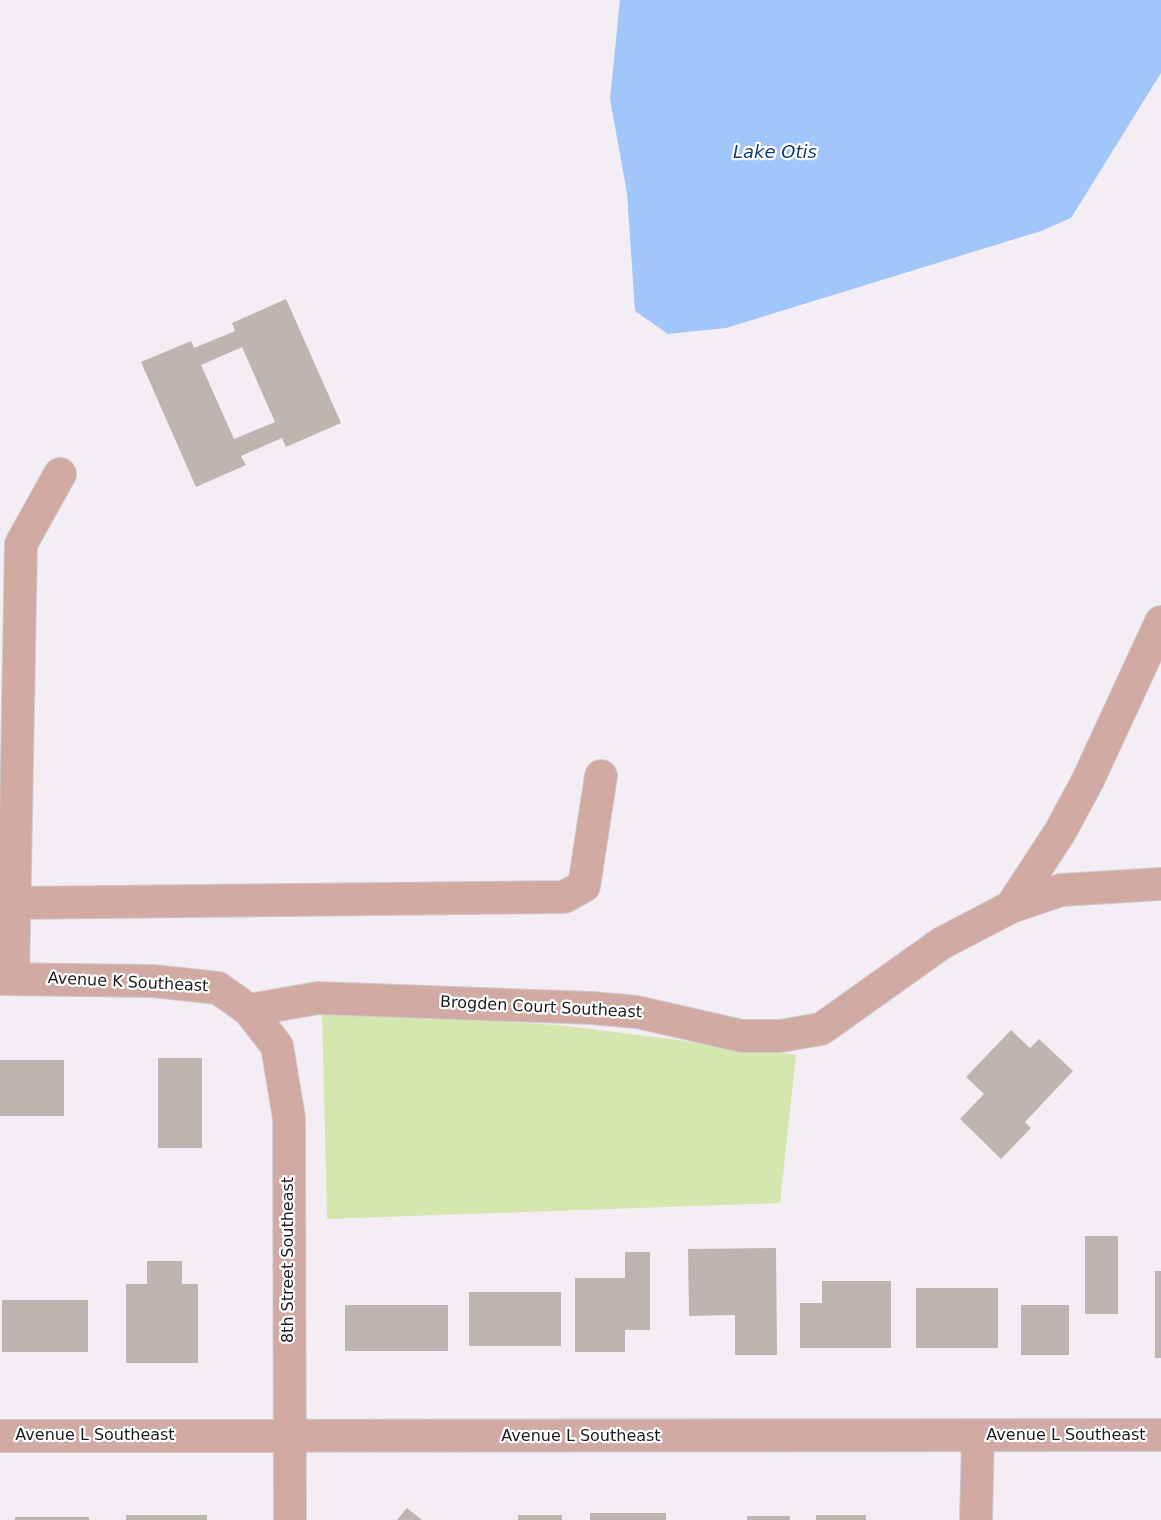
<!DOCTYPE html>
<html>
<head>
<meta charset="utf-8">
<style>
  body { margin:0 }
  canvas { display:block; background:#f5edf4 }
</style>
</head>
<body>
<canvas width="1161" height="1520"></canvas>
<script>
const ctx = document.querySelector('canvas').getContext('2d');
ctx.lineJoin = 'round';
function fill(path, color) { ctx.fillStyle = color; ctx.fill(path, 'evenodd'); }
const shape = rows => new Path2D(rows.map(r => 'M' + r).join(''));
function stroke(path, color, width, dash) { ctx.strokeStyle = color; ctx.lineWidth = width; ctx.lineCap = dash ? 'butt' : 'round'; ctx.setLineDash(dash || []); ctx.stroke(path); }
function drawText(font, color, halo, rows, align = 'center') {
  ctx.font = font + ' "DejaVu Sans",sans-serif'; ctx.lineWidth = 4.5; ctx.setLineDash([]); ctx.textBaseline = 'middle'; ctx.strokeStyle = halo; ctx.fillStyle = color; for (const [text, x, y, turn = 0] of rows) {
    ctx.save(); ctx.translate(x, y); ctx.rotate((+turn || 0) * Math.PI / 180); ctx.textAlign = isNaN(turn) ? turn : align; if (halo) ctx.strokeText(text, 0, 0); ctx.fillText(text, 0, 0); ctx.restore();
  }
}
const green = shape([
  [322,1011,559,1025,796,1055,780,1203,327,1219]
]);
const water = shape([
  [620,0,1161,0,1161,73,1071,218,1041,231,726,328,668,334,635,311,627,193,610,99]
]);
const building = shape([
  [286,299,341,423,286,447,282,438,241,456,246,465,196,487,141,362,191,341,194,348,235,331,232,323],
  [242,347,275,422,234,439,201,365],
  [1011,1030,1030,1048,1039,1039,1073,1071,1025,1122,1031,1128,1001,1159,960,1119,984,1094,966,1077],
  [158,1058,202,1058,202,1148,158,1148],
  [0,1060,64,1060,64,1116,0,1116],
  [1085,1236,1118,1236,1118,1314,1085,1314],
  [776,1248,777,1355,735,1355,735,1315,689,1316,688,1249],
  [625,1252,650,1252,650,1330,625,1330,625,1352,575,1352,575,1278,625,1278],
  [147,1261,182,1261,182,1284,198,1284,198,1363,126,1363,126,1284,147,1284],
  [1155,1271,1161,1271,1161,1358,1155,1358],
  [822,1281,891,1281,891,1348,800,1348,800,1303,822,1303],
  [916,1288,998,1288,998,1348,916,1348],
  [469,1292,561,1292,561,1346,469,1346],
  [2,1300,88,1300,88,1352,2,1352],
  [345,1305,448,1305,448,1351,345,1351],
  [1021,1305,1069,1305,1069,1355,1021,1355],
  [407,1508,422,1520,397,1520],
  [590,1513,666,1513,666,1520,590,1520],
  [126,1515,207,1515,207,1520,126,1520],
  [518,1515,562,1515,562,1520,518,1520],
  [816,1515,866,1515,866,1520,816,1520],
  [747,1516,790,1516,790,1520,747,1520],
  [15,1517,89,1517,89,1520,15,1520]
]);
const minor = shape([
  [13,903,564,897,584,886,601,776],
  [1011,907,1060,832,1088,780,1161,622],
  [0,979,153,981,218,988,249,1010,277,1046,289,1118,290,1520],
  [13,979,21,544,60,474],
  [249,1010,318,998,592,1008,637,1012,742,1036,780,1036,821,1029,942,943,1011,907,1061,890,1161,884],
  [0,1436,1161,1435],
  [976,1520,978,1437]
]);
const streetNames = [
  ["Avenue K Southeast",128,983,3],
  ["Brogden Court Southeast",541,1008,3],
  ["8th Street Southeast",289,1260,-90],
  ["Avenue L Southeast",95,1436],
  ["Avenue L Southeast",1066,1436],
  ["Avenue L Southeast",581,1437]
];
const waterNames = [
  ["Lake Otis",775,153]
];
fill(green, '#d3e7af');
fill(water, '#a1c6f9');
fill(building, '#bdb5b0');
stroke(minor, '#d3cbd2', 34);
stroke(minor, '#d0aaa3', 32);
drawText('16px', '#1e1b1d', '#fff', streetNames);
drawText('italic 18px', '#0f3d74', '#fff', waterNames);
</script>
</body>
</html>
